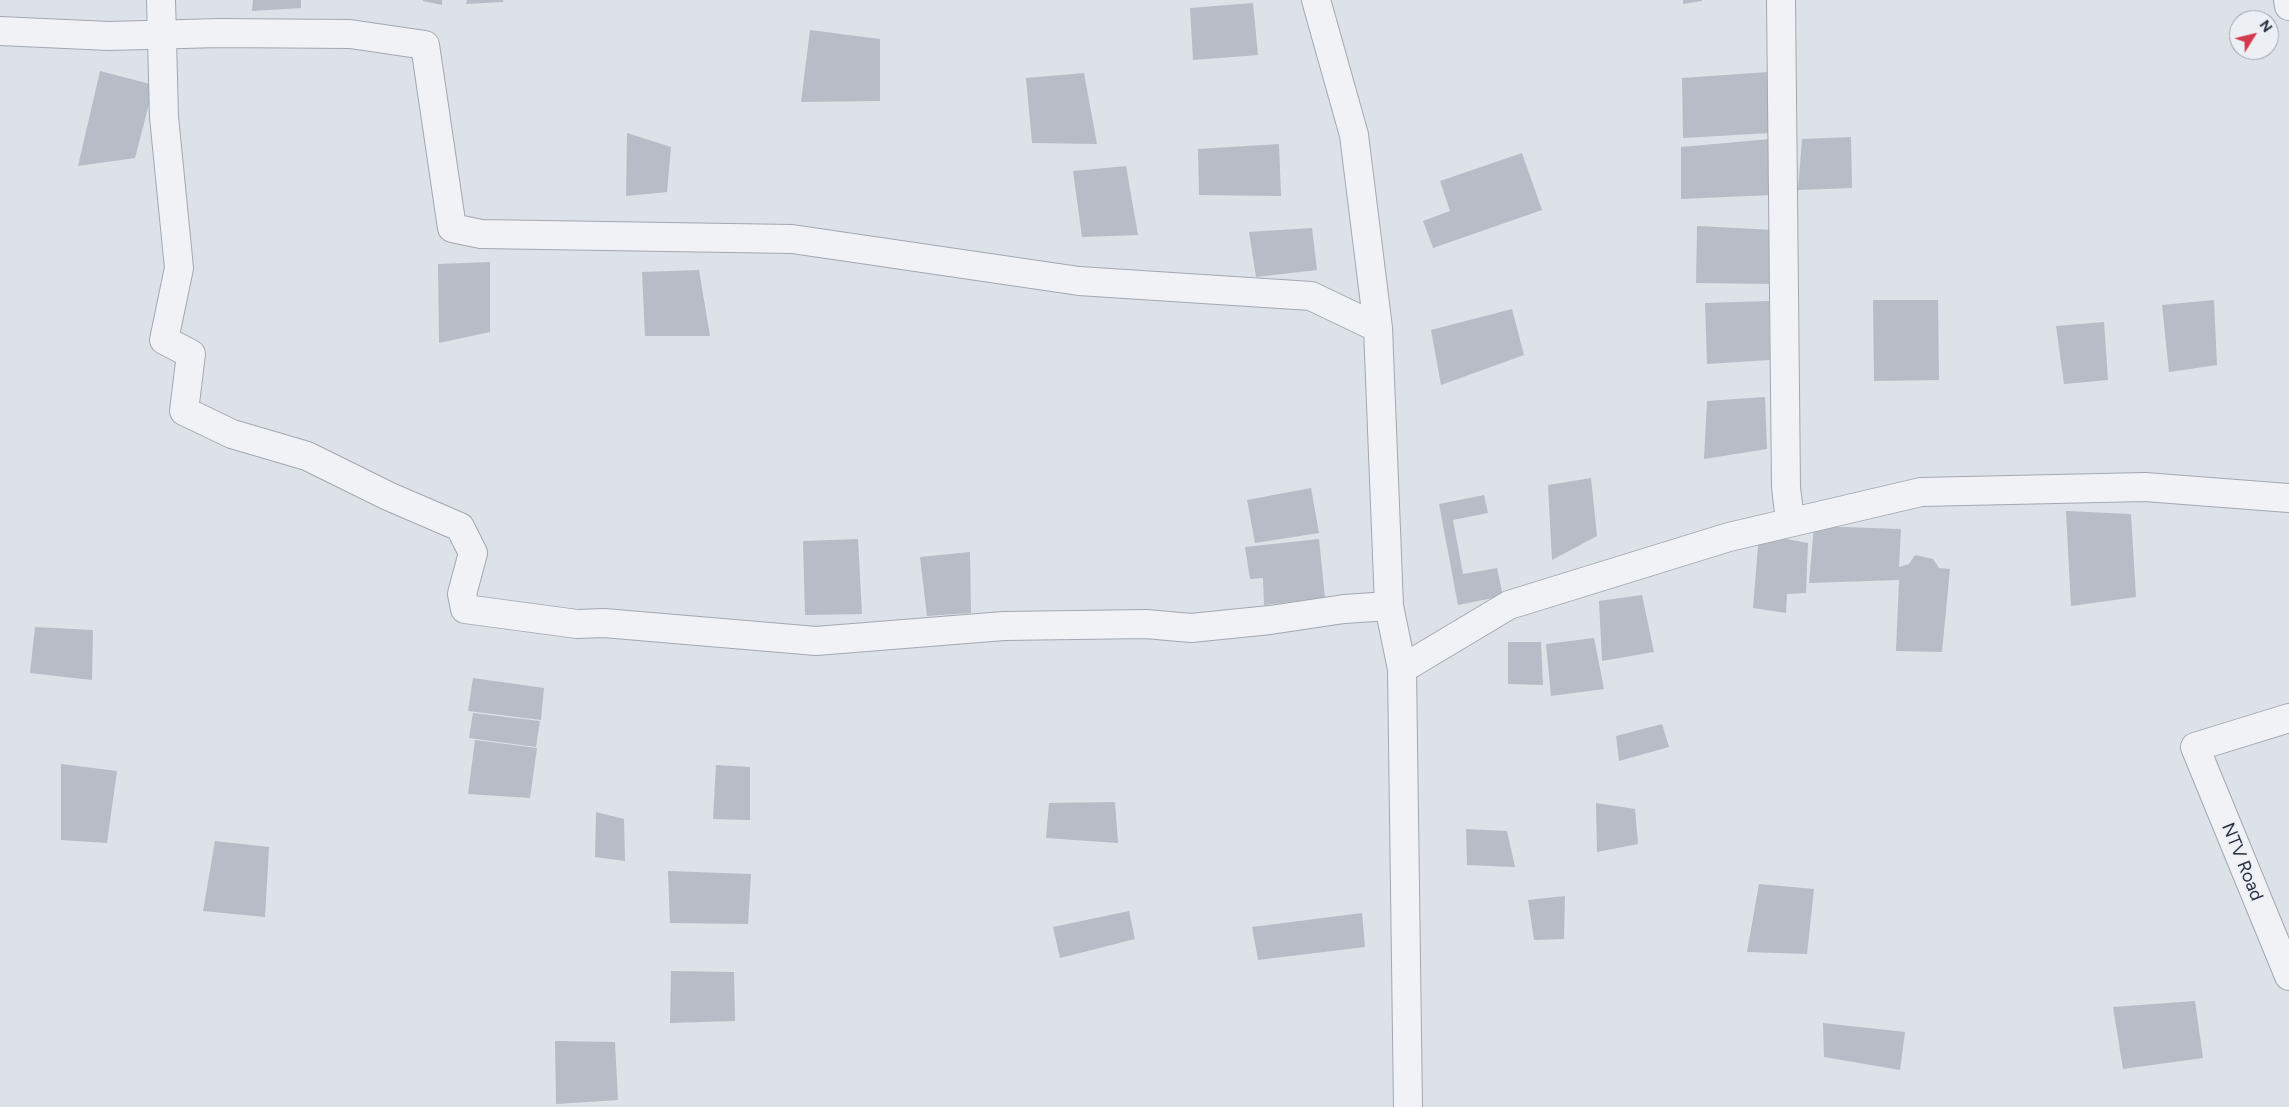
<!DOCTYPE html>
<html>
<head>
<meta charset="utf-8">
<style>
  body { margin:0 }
  #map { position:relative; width:2289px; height:1107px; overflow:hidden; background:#dde1e8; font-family:Figtree,sans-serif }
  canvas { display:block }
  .north { position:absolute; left:2229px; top:10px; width:50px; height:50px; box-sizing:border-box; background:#ecf0f5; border:1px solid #9da2ac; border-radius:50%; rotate:54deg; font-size:14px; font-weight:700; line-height:20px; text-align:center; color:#262e3f }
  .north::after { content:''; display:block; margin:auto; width:18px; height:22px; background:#d33b4c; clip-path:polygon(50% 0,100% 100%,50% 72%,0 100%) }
</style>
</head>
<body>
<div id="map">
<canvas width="2289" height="1107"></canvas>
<div class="north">N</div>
</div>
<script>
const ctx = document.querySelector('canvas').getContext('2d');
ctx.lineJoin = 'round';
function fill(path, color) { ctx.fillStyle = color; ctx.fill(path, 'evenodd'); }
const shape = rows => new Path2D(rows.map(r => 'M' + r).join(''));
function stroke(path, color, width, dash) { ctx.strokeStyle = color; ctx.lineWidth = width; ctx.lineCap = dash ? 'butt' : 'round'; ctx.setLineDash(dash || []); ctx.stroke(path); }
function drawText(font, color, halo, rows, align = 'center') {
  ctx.font = font + ' Figtree,sans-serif'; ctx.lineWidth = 4; ctx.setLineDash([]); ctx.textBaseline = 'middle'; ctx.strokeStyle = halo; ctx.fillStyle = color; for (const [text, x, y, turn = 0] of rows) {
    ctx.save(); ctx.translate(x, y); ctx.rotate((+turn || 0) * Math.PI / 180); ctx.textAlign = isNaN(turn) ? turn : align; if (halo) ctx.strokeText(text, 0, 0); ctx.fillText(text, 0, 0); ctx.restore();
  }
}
const building = shape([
  [253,0,301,0,301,8,252,11],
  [423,0,442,0,442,5,423,1],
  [467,0,503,0,503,2,466,4],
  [1683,0,1702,0,1702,1,1683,4],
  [1253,3,1258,55,1193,60,1190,8],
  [810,30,880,39,880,101,801,102],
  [100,71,154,85,135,158,78,166],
  [1768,72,1770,133,1683,138,1682,78],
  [1084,73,1097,144,1032,143,1026,78],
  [627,133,671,147,667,192,626,196],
  [1851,137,1852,188,1798,190,1802,139],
  [1770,139,1772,195,1681,199,1681,147],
  [1279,144,1281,196,1199,195,1198,149],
  [1522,153,1542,210,1433,248,1423,221,1450,211,1440,181],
  [1126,166,1138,235,1082,237,1073,171],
  [1697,226,1775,230,1771,284,1696,283],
  [1312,228,1317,270,1256,277,1249,232],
  [490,262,490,332,439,343,438,264],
  [699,270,710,336,645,336,642,272],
  [1873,300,1938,300,1939,380,1874,381],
  [2214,300,2217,365,2169,372,2162,305],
  [1769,301,1770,360,1707,364,1705,303],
  [1512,309,1524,355,1441,385,1431,330],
  [2104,322,2108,380,2064,384,2056,326],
  [1765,397,1767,449,1704,459,1707,401],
  [1591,478,1597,536,1552,560,1548,485],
  [1311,488,1319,533,1255,543,1247,500],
  [1484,495,1488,513,1453,520,1463,574,1497,568,1503,596,1458,605,1439,504],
  [2066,511,2131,514,2136,597,2071,606],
  [1814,526,1901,529,1899,567,1909,564,1915,555,1933,559,1939,568,1950,569,1942,652,1896,651,1899,580,1809,583],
  [1759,534,1808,543,1806,593,1787,594,1786,613,1753,608],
  [858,539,862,614,805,615,803,541],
  [1319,539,1325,598,1264,605,1263,578,1250,579,1245,547],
  [970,552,971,613,927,616,920,557],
  [1642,595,1654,652,1602,661,1599,601],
  [35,627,93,630,92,680,30,673],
  [1594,638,1604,689,1551,696,1546,644],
  [1508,642,1541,642,1543,685,1508,684],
  [473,678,544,688,541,720,468,711],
  [473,713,540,721,536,747,469,738],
  [1662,724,1669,747,1619,761,1616,736],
  [475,740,537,748,530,798,468,794],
  [61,764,117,771,107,843,61,840],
  [716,765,750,767,750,820,713,819],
  [1115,802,1118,843,1046,838,1049,803],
  [1596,803,1635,809,1638,844,1597,852],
  [596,812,624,819,625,861,595,857],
  [1466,829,1507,831,1515,867,1467,865],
  [215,841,269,847,265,917,203,911],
  [668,871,751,874,748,924,670,923],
  [1759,884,1814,889,1807,954,1747,952],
  [1565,896,1564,939,1534,940,1528,900],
  [1129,911,1135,939,1060,958,1053,927],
  [1362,913,1365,947,1258,960,1252,927],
  [671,971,734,972,735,1021,670,1023],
  [2195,1001,2203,1058,2123,1069,2113,1007],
  [1823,1023,1905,1032,1900,1070,1824,1057],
  [555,1041,615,1042,618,1100,556,1104]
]);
const minor = shape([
  [161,0,164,117,179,268,164,340,191,354,184,411,232,434,307,456,388,496,460,527,473,553,462,594,465,609,577,624,604,623,816,641,1004,626,1146,624,1191,628,1270,620,1344,609,1389,606],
  [1316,0,1354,135,1378,328,1389,606,1402,669,1408,1107],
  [1781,0,1786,487,1790,522],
  [2288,0,2289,6],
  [0,31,109,36,220,33,350,34,425,45,452,228,481,234,792,239,1079,281,1311,296,1378,328],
  [1402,669,1509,605,1729,537,1921,492,2145,487,2289,498],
  [2289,718,2195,747,2289,976]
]);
const streetNames = [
  ["NTV Road",2242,862,68]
];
fill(building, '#b7bcc7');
stroke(minor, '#a2a8b2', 30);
stroke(minor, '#f0f2f6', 28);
drawText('18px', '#262e3f', '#ecf0f5', streetNames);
</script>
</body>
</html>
